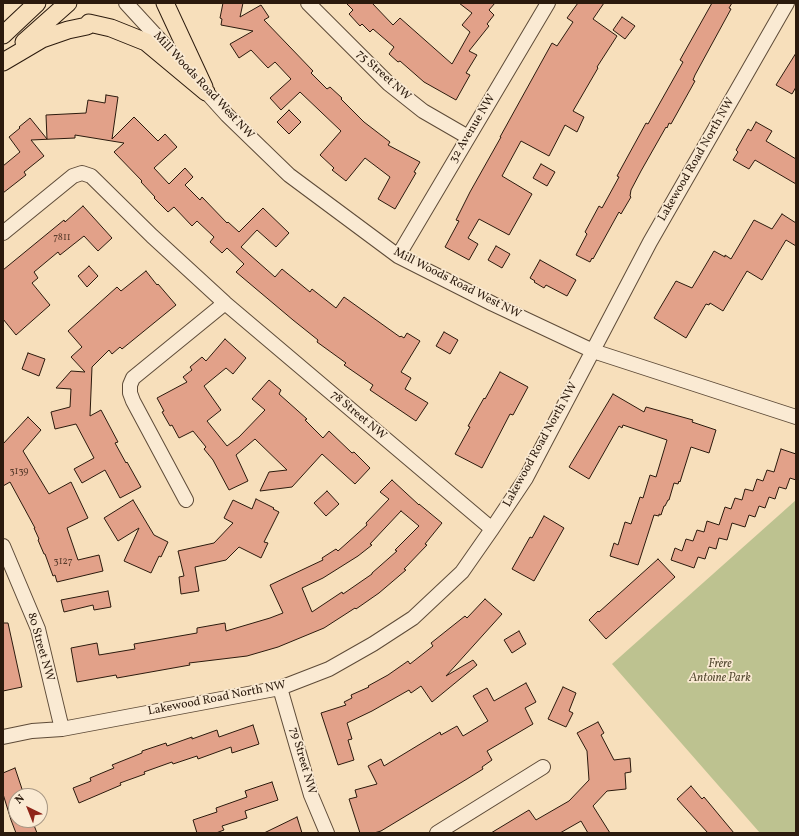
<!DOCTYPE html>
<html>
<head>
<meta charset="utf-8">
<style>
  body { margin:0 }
  #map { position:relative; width:799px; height:836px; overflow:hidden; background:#f7dfbb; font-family:Vollkorn,serif }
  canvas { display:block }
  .frame { position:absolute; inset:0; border:4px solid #2b1a0d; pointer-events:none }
  .north { position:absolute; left:8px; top:788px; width:40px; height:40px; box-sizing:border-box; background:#faead3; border:1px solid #a79784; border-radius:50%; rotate:317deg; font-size:11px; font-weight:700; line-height:16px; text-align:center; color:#2b1a0d }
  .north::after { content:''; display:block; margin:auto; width:14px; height:18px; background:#8f2418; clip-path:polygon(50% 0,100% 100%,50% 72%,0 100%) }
</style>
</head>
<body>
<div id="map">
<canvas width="799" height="836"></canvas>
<div class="frame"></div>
<div class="north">N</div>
</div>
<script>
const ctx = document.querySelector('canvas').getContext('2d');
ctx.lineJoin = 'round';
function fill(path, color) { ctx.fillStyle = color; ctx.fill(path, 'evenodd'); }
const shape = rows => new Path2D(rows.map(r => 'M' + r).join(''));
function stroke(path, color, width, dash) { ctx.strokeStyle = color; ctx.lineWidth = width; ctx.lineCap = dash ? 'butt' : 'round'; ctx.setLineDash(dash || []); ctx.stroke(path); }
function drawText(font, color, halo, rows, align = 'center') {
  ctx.font = font + ' Vollkorn,serif'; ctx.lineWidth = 3.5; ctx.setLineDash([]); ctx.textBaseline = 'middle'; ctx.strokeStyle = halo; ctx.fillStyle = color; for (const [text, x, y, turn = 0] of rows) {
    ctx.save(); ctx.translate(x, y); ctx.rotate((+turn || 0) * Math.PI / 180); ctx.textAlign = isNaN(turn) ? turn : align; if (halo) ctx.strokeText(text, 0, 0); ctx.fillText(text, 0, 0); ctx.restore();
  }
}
const green = shape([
  [796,500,796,833,760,833,612,664]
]);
const building = shape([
  [223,3,243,3,240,17,261,5,269,17,264,20,313,71,311,73,327,89,330,87,342,98,341,99,364,122,390,142,388,145,420,162,414,172,416,173,395,209,378,199,390,177,365,158,346,181,332,170,334,168,320,155,341,131,300,92,281,110,270,98,291,79,275,62,268,68,251,50,239,58,230,44,253,31,221,25,222,19,220,18,223,3],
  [346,3,372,3,393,25,400,18,452,64,470,32,462,25,472,13,459,3,495,3,489,10,494,15,487,24,489,26,469,51,477,55,466,73,470,75,456,100,424,82,400,61,398,62,389,54,394,47,373,29,370,32,362,24,360,26,349,14,353,10,346,3],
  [578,3,604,3,593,19,617,36,597,67,598,68,573,111,584,117,577,132,565,125,549,156,521,141,502,176,532,194,509,235,479,219,468,238,478,244,469,260,445,247,459,221,456,220,470,192,501,137,500,137,552,43,557,46,573,22,567,18,578,3],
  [712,3,732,3,729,8,731,9,695,75,693,80,695,81,690,90,671,124,669,123,667,128,666,127,641,171,631,190,630,196,631,197,621,214,619,212,593,259,592,258,590,262,576,255,587,234,585,232,599,206,602,208,619,177,617,176,646,123,648,124,683,62,680,60,712,3],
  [622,17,635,26,625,39,613,30,622,17],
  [796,53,796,87,792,94,776,85,796,53],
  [106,95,118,97,112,139,134,117,158,141,165,134,177,147,154,168,169,184,185,168,193,177,185,185,200,200,202,197,227,223,228,222,239,232,263,208,289,233,276,247,257,230,241,247,275,277,282,269,310,292,312,289,336,308,344,297,400,337,401,336,404,338,407,333,420,341,401,372,411,378,405,389,428,403,416,421,370,390,373,385,344,365,346,363,317,342,318,340,293,320,236,272,244,264,227,248,222,253,210,242,214,237,197,221,192,226,174,207,168,212,154,198,155,197,141,182,142,181,114,152,124,143,75,135,75,138,31,140,44,156,24,172,26,175,3,193,3,166,20,152,9,137,20,128,19,127,30,118,47,139,46,115,86,113,88,100,105,103,106,95],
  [289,110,301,122,289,134,277,122,289,110],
  [756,122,772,131,766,141,796,159,796,184,755,160,749,169,733,160,738,152,736,150,748,129,751,131,756,122],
  [541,164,555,172,547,186,533,178,541,164],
  [83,206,112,238,98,251,84,236,60,255,58,252,34,272,38,278,32,283,50,305,16,335,3,319,3,270,64,220,65,222,83,206],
  [782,214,796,223,796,246,786,240,762,280,747,271,723,311,710,303,709,305,706,304,686,338,654,318,676,281,692,288,714,251,725,257,725,255,731,259,754,220,772,229,782,214],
  [496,246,510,254,502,268,488,260,496,246],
  [540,260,576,280,567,296,546,285,544,288,534,282,535,281,530,278,540,260],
  [89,266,98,276,87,287,78,276,89,266],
  [146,271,157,285,158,284,176,305,122,349,120,347,112,354,109,350,92,367,90,416,101,410,118,442,115,443,126,463,127,462,141,487,120,498,105,470,82,483,74,469,94,458,76,424,55,429,51,412,70,407,71,389,56,388,71,371,85,372,71,357,82,347,68,331,117,287,121,291,146,271],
  [444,332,458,340,450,354,436,346,444,332],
  [225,339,246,358,233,374,226,368,204,386,221,410,207,421,227,446,239,437,265,410,252,399,269,380,281,390,279,394,307,419,305,420,323,438,329,431,352,453,354,452,370,468,355,484,322,454,292,487,260,491,269,472,287,470,255,439,236,455,248,481,229,490,213,460,204,449,206,447,193,431,179,438,172,425,170,426,162,412,164,411,157,398,187,382,183,377,192,370,190,367,202,357,206,361,225,339],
  [28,353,45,359,39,376,22,369,28,353],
  [500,372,528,387,513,415,510,414,482,468,455,454,470,427,468,426,484,398,485,399,500,372],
  [613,394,644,412,646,407,693,420,692,422,716,430,709,453,691,447,680,482,679,481,678,484,674,483,669,500,668,500,665,506,664,506,661,515,659,514,659,516,654,515,638,565,610,556,614,543,618,545,625,522,631,524,640,497,643,498,650,475,656,477,667,440,623,425,622,428,619,426,589,479,569,467,613,394],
  [28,417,41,430,23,451,49,494,71,482,88,518,67,528,78,560,99,555,103,571,57,582,55,575,53,576,45,554,44,554,38,540,39,539,34,528,35,528,10,482,3,486,3,444,28,417],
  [781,449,796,454,796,480,790,478,786,489,779,487,775,499,769,497,765,508,759,506,755,517,749,515,745,527,732,523,727,540,719,538,716,549,709,547,705,559,698,557,694,568,671,560,675,548,682,551,686,539,693,541,697,530,704,532,707,521,719,525,725,507,731,509,735,498,742,500,745,489,753,491,757,479,763,481,767,470,774,472,781,449],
  [392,480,419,505,419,504,442,523,425,544,427,545,404,569,406,570,379,593,356,609,355,608,324,628,278,647,247,656,189,663,190,665,117,678,116,675,77,682,71,648,97,643,99,655,135,649,134,644,197,633,197,628,225,623,226,631,270,618,283,613,270,585,323,560,322,558,336,549,338,551,367,525,366,523,389,499,380,492,392,480],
  [401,511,419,526,395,550,397,551,372,573,372,574,343,594,342,592,312,612,302,588,323,578,358,556,372,545,370,544,401,511],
  [327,491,339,504,326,516,314,503,327,491],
  [256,499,274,508,273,509,279,512,264,542,268,543,261,558,239,547,226,560,195,567,199,591,181,594,179,577,184,576,178,551,214,543,233,523,224,518,233,500,252,509,256,499],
  [133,500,154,535,168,542,161,557,159,556,151,573,124,561,139,528,118,541,104,518,133,500],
  [544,516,564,528,534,581,512,569,530,537,532,538,544,516],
  [658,559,675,577,606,639,589,620,598,611,599,612,658,559],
  [108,591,111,607,94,610,93,605,64,612,61,600,108,591],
  [485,599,502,614,446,676,473,660,477,665,432,702,421,686,411,693,409,690,372,711,347,723,352,739,348,740,354,760,338,765,321,713,346,705,344,702,352,698,351,695,369,687,368,686,388,675,408,661,410,664,433,646,431,643,465,616,467,618,485,599],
  [3,623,8,623,22,687,3,691,3,623],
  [519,631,526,644,512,653,504,640,519,631],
  [526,683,536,702,525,708,533,724,487,751,492,760,482,767,483,769,467,779,381,831,374,833,360,833,349,799,357,797,355,790,377,784,368,766,381,759,384,766,440,732,441,735,457,726,463,736,488,721,473,696,487,688,494,701,526,683],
  [563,687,576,693,569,711,573,713,566,727,548,719,563,687],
  [598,722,604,733,601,735,614,760,630,758,631,772,625,773,626,789,607,791,593,806,610,833,588,833,581,821,560,833,491,833,529,810,536,820,569,801,589,780,587,751,577,733,598,722],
  [253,725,259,744,232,753,231,747,198,759,197,756,173,764,172,762,144,772,145,774,120,783,121,785,79,803,73,788,91,781,90,778,114,768,112,765,142,753,142,751,166,743,167,746,192,737,192,739,217,730,219,737,253,725],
  [15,768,24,795,16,796,16,820,32,820,37,833,16,833,11,820,3,794,3,773,15,768],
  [272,782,278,800,245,811,247,818,222,826,224,830,216,833,197,833,193,820,217,812,216,808,247,797,245,791,272,782],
  [691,786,702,799,704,797,734,833,708,833,677,799,691,786],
  [297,817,302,833,264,833,297,817]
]);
const minor = shape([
  [126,3,182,64],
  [308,3,389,84,423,111,468,137],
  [199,84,227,115,289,175,398,256,493,304,593,351,796,417],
  [3,233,73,176,82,173,91,176,152,236,225,303,492,529],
  [398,256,548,3],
  [186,500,133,401,130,393,130,385,133,378,225,303],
  [3,546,38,629,62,729],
  [280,688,311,795,327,833],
  [3,737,32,731,62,729,280,688,329,669,373,644,413,618,462,572,492,529,526,478,650,242,787,3],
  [437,833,543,767]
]);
const major = shape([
  [165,3,204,87],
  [3,35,37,3],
  [24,42,68,3],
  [3,62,42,39,68,30,87,26,89,23,111,28,146,42,206,92]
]);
const numberNames = [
  ["7811",62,238],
  ["3139",19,472],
  ["3127",63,562]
];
const streetNames = [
  ["75 Street NW",383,76,42],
  ["Mill Woods Road West NW",203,86,47],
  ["32 Avenue NW",473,129,-59],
  ["Lakewood Road North NW",697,160,-60],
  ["Mill Woods Road West NW",457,284,27],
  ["78 Street NW",358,416,40],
  ["Lakewood Road North NW",541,445,-61],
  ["80 Street NW",40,647,74],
  ["Lakewood Road North NW",217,699,-11],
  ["79 Street NW",302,761,74]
];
const parkNames = [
  ["Frère",720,665],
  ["Antoine Park",720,679]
];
fill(green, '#bdc290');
fill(building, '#e2a189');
stroke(building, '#2b1a0d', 1);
stroke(minor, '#5e4b38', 16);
stroke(major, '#2b1a0d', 19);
stroke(minor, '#faead3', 14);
stroke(major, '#f7dfbb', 17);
drawText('10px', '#593c2c', null, numberNames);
drawText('12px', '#2b1a0d', '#faead3', streetNames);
drawText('italic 12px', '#574c34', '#faead3', parkNames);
</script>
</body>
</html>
